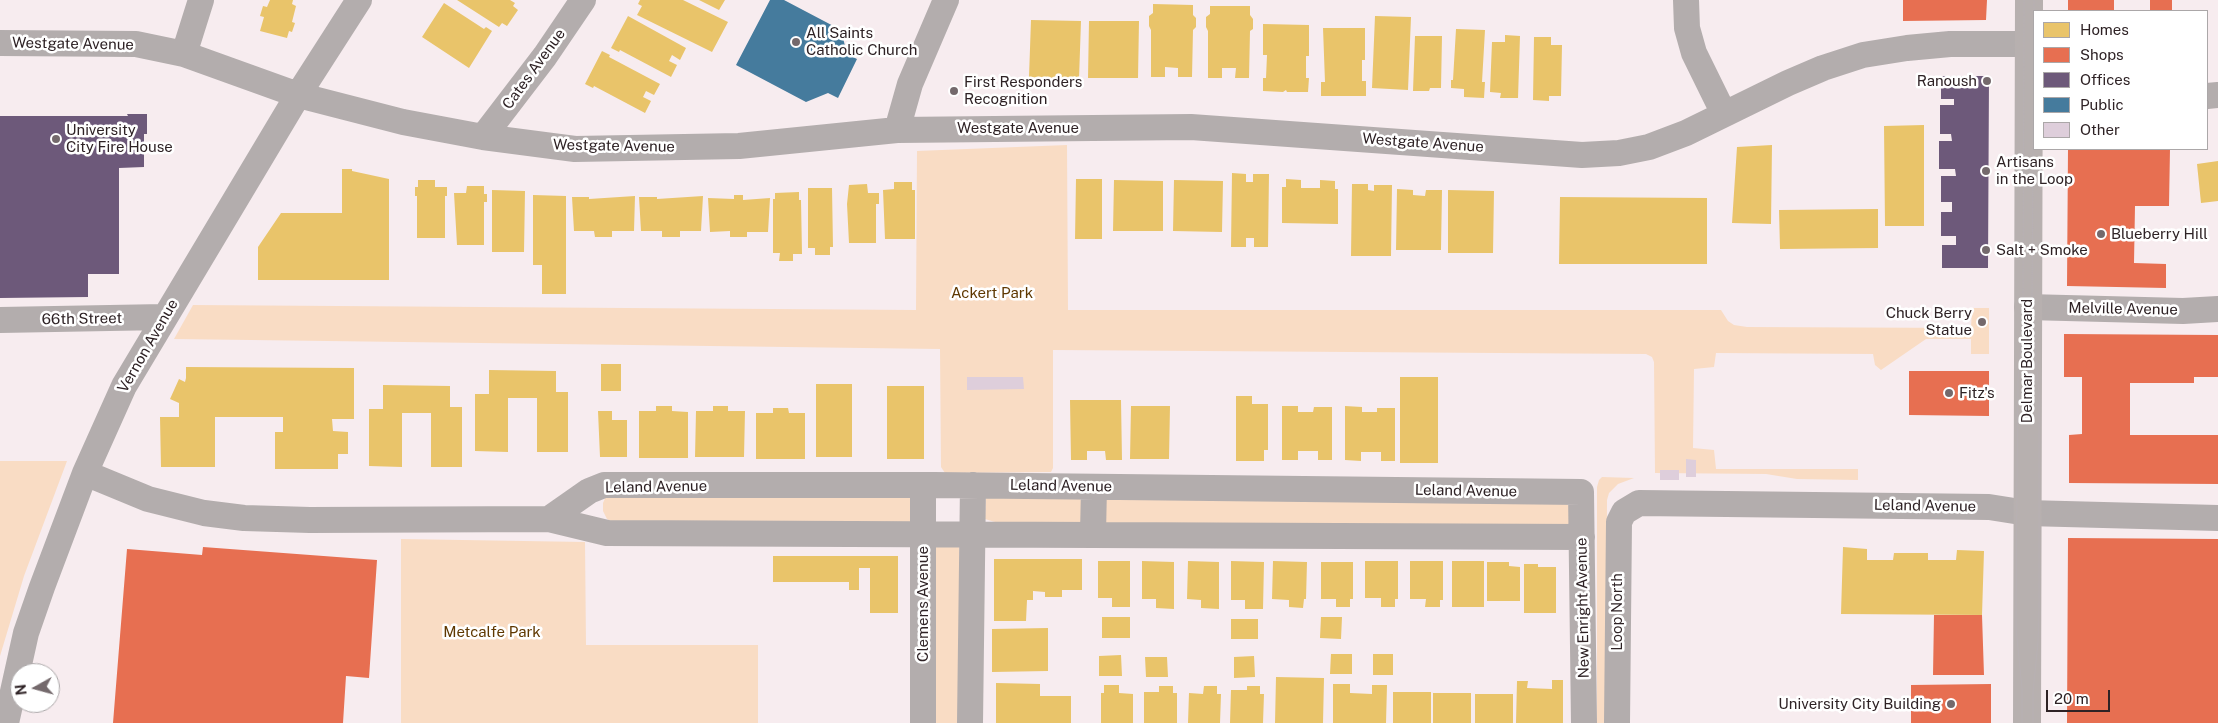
<!DOCTYPE html>
<html>
<head>
<meta charset="utf-8">
<style>
  body { margin:0 }
  #map { position:relative; width:2218px; height:723px; overflow:hidden; background:#f7ecef; font-family:"Public Sans",sans-serif }
  canvas { display:block }
  .legend { position:absolute; left:2033px; top:10px; width:175px; height:140px; box-sizing:border-box; background:#fff; border:1px solid #aba7a8; margin:0; padding:6px 9px; list-style:none; font-size:15px; color:#2e2225 }
  .legend li { display:flex; align-items:center; gap:10px; height:25px }
  .legend b { width:25px; border:1px solid #aba7a8 }
  .north { position:absolute; left:10px; top:663px; width:50px; height:50px; box-sizing:border-box; background:#fff; border:1px solid #aba7a8; border-radius:50%; rotate:263deg; font-size:14px; font-weight:700; line-height:20px; text-align:center; color:#2e2225 }
  .north::after { content:''; display:block; margin:auto; width:18px; height:22px; background:#74696c; clip-path:polygon(50% 0,100% 100%,50% 72%,0 100%) }
  .scale { position:absolute; left:2046px; top:690px; width:64px; height:22px; box-sizing:border-box; border:2px solid #2e2225; border-top:0; padding-left:6px; font-size:15px; line-height:18px; white-space:nowrap; color:#2e2225; -webkit-text-stroke:4px #fff; paint-order:stroke }
</style>
</head>
<body>
<div id="map">
<canvas width="2218" height="723"></canvas>
<ul class="legend">
<li><b style="height:14px;background:#e9c46a"></b>Homes</li>
<li><b style="height:14px;background:#e76f51"></b>Shops</li>
<li><b style="height:14px;background:#6d597a"></b>Offices</li>
<li><b style="height:14px;background:#457b9d"></b>Public</li>
<li><b style="height:14px;background:#decedb"></b>Other</li>
</ul>
<div class="north">N</div>
<div class="scale">20 m</div>
</div>
<script>
const ctx = document.querySelector('canvas').getContext('2d');
ctx.lineJoin = 'round';
function fill(path, color) { ctx.fillStyle = color; ctx.fill(path, 'evenodd'); }
const shape = rows => new Path2D(rows.map(r => 'M' + r).join(''));
function stroke(path, color, width, dash) { ctx.strokeStyle = color; ctx.lineWidth = width; ctx.lineCap = dash ? 'butt' : 'round'; ctx.setLineDash(dash || []); ctx.stroke(path); }
function drawText(font, color, halo, rows, align = 'center') {
  ctx.font = font + ' "Public Sans",sans-serif'; ctx.lineWidth = 5; ctx.setLineDash([]); ctx.textBaseline = 'middle'; ctx.strokeStyle = halo; ctx.fillStyle = color; for (const [text, x, y, turn = 0] of rows) {
    ctx.save(); ctx.translate(x, y); ctx.rotate((+turn || 0) * Math.PI / 180); ctx.textAlign = isNaN(turn) ? turn : align; if (halo) ctx.strokeText(text, 0, 0); ctx.fillText(text, 0, 0); ctx.restore();
  }
}
const green = shape([
  [1067,145,1068,310,1721,310,1728,321,1734,325,1747,327,1971,328,1972,308,1989,308,1989,354,1971,354,1971,339,1926,339,1881,370,1875,365,1873,354,1716,353,1714,367,1694,369,1693,448,1714,450,1716,469,1858,469,1858,480,1797,479,1766,474,1655,473,1654,362,1652,357,1646,354,1053,350,1053,468,1051,472,945,473,941,467,940,349,174,339,193,305,916,310,917,151],
  [0,461,67,461,24,576,0,656],
  [1602,477,1634,478,1618,484,1609,493,1607,500,1606,723,1597,723,1597,487,1599,480],
  [909,495,912,501,910,522,614,523,607,519,603,511,603,503,606,496],
  [986,495,1079,498,1084,503,1081,523,995,522,985,519],
  [1106,496,1567,504,1571,509,1571,523,1566,526,1106,524],
  [401,539,585,542,586,645,758,645,758,723,401,723],
  [959,543,963,723,932,723,936,546]
]);
const homes = shape([
  [270,0,293,0,292,4,296,6,292,22,295,23,292,32,289,31,287,38,260,31,264,17,260,16,263,6,267,7],
  [457,0,510,0,515,3,513,6,518,10,507,26,502,23,499,27],
  [640,0,683,0,728,22,712,52,637,15,642,6,638,4],
  [699,0,725,0,719,10],
  [444,3,484,29,486,27,492,31,469,68,422,37],
  [1153,4,1193,5,1193,15,1196,18,1196,27,1193,30,1192,77,1178,77,1178,68,1165,67,1165,77,1151,77,1151,30,1149,26,1149,16,1153,13],
  [1210,6,1250,6,1250,15,1253,19,1253,29,1250,31,1249,78,1235,78,1236,68,1222,68,1222,78,1208,78,1208,31,1206,27,1206,17,1210,14],
  [628,16,686,48,680,60,672,55,669,61,677,65,671,77,620,50,619,52,611,48],
  [1375,16,1411,17,1408,90,1372,88],
  [1031,20,1081,21,1079,79,1029,77],
  [1089,21,1139,21,1138,78,1088,78],
  [1263,24,1309,25,1309,56,1306,56,1306,78,1309,78,1308,92,1287,92,1286,90,1283,92,1263,91,1263,78,1266,78,1267,55,1263,55],
  [1323,28,1365,28,1365,60,1362,60,1362,81,1366,81,1366,96,1321,96,1321,82,1325,82],
  [1456,29,1485,30,1482,82,1485,82,1484,98,1464,97,1464,89,1451,88,1451,80,1453,80],
  [1505,35,1520,36,1518,98,1500,98,1501,93,1490,92,1492,42,1505,42],
  [1415,36,1442,36,1441,88,1430,88,1429,91,1413,91],
  [1534,37,1551,37,1551,45,1562,45,1561,96,1549,96,1549,101,1533,100],
  [602,51,610,55,609,57,660,84,654,95,646,91,643,97,651,101,645,113,594,86,593,88,585,84],
  [1924,125,1924,226,1885,226,1884,126],
  [1772,145,1771,224,1732,223,1737,147],
  [2218,161,2218,201,2201,203,2197,164],
  [342,169,352,169,352,171,389,179,389,280,258,280,258,247,281,213,342,213],
  [1232,173,1246,174,1246,182,1253,182,1253,174,1269,174,1268,247,1254,247,1254,238,1246,238,1246,247,1231,247],
  [1076,179,1102,179,1102,239,1075,239],
  [1286,179,1301,180,1301,188,1320,188,1320,180,1335,181,1335,189,1338,189,1338,224,1282,223,1282,187,1286,187],
  [418,180,435,180,435,187,447,187,447,196,445,196,445,238,417,238,417,196,415,196,415,187,418,187],
  [1114,180,1163,181,1163,231,1113,231],
  [1174,180,1223,181,1222,232,1173,231],
  [894,182,912,182,912,190,915,190,915,239,885,239,883,190,894,189],
  [867,184,868,193,879,193,879,204,876,204,876,243,849,243,847,204,849,185],
  [1352,184,1368,184,1368,190,1374,191,1374,185,1392,185,1391,256,1351,256],
  [467,186,484,186,484,194,487,194,487,202,484,202,484,245,457,245,454,193,466,193],
  [808,188,832,188,833,247,830,247,830,255,815,255,815,248,808,248],
  [1397,189,1413,190,1413,195,1425,196,1426,190,1442,190,1441,250,1396,250],
  [492,190,525,191,524,252,492,252],
  [1448,190,1494,191,1493,253,1448,253],
  [799,192,799,200,801,200,802,254,793,254,793,261,779,261,780,253,773,253,773,199,775,199,775,193],
  [533,195,566,196,566,294,542,294,542,265,533,265],
  [734,195,743,195,743,200,770,198,768,232,747,232,747,237,730,237,730,231,710,232,708,198,734,199],
  [635,196,634,231,612,231,612,237,595,237,594,231,574,231,572,197,589,197,589,199],
  [703,196,701,231,680,231,680,237,662,237,662,231,641,231,639,197,657,197,657,199],
  [1560,197,1707,198,1707,264,1559,264],
  [1878,209,1878,248,1780,249,1779,210],
  [601,364,621,364,621,391,601,391],
  [186,367,354,368,354,419,332,419,333,431,348,432,348,454,338,454,338,469,275,469,275,432,283,432,283,417,215,417,215,467,161,467,160,417,179,417,179,403,170,399,179,379,185,382,186,378],
  [489,370,556,371,556,392,568,392,568,452,537,452,537,398,508,398,508,452,475,451,475,394,489,394],
  [1400,377,1438,377,1438,463,1400,463],
  [816,384,852,384,852,457,816,457],
  [383,385,450,386,450,407,462,407,462,467,431,467,431,413,402,413,402,467,369,466,369,409,383,409],
  [887,386,924,386,924,459,887,459],
  [1236,396,1252,396,1252,404,1268,404,1268,450,1264,450,1264,461,1236,461],
  [1070,400,1121,400,1122,460,1106,460,1105,451,1087,451,1087,460,1071,460],
  [656,406,672,406,672,411,688,412,688,458,639,458,639,411,656,411],
  [713,406,728,406,728,411,745,411,744,457,695,457,696,411,713,411],
  [1131,406,1170,406,1169,459,1130,459],
  [1282,406,1298,406,1298,412,1313,412,1314,407,1332,407,1332,460,1318,460,1318,451,1298,451,1298,460,1282,460],
  [1345,406,1362,407,1362,412,1377,412,1377,408,1395,408,1395,461,1381,461,1381,452,1361,452,1361,461,1345,460],
  [773,408,788,408,789,413,805,413,805,459,756,459,756,413,773,413],
  [598,411,612,411,612,420,627,420,627,457,600,457],
  [1843,547,1867,549,1867,560,1893,560,1894,553,1928,553,1928,560,1956,560,1957,550,1984,551,1982,615,1841,614],
  [773,556,898,556,898,613,870,613,870,568,859,568,859,590,849,590,849,582,773,582],
  [994,559,1082,559,1082,590,1062,590,1062,597,1045,597,1045,592,1033,591,1033,600,1027,600,1026,621,994,621],
  [1098,561,1130,561,1130,607,1112,607,1112,598,1098,598],
  [1142,561,1174,562,1174,609,1156,608,1156,599,1142,599],
  [1188,561,1219,562,1219,609,1201,608,1201,600,1187,599],
  [1231,561,1264,562,1263,609,1245,609,1245,600,1231,600],
  [1273,561,1307,562,1306,599,1304,599,1303,608,1289,607,1289,600,1272,599],
  [1365,561,1398,561,1398,599,1395,599,1395,607,1381,607,1381,598,1365,598],
  [1410,561,1443,561,1443,600,1440,600,1440,607,1425,607,1426,599,1410,599],
  [1452,561,1484,561,1484,607,1452,607],
  [1321,562,1353,562,1353,599,1350,599,1350,607,1336,607,1336,599,1321,599],
  [1487,562,1509,562,1509,566,1520,567,1520,601,1487,601],
  [1524,564,1538,564,1538,567,1556,567,1556,613,1524,613],
  [1102,617,1130,617,1130,638,1102,638],
  [1321,617,1342,617,1341,639,1320,638],
  [1231,619,1258,619,1258,639,1231,639],
  [1048,628,1048,671,992,672,992,629],
  [1331,654,1352,654,1352,674,1330,674],
  [1373,654,1393,654,1393,675,1373,675],
  [1121,655,1122,676,1099,676,1099,656],
  [1254,656,1255,677,1234,678,1234,657],
  [1145,657,1167,657,1168,677,1146,677],
  [1276,677,1324,678,1323,723,1275,723],
  [1552,680,1563,680,1563,723,1516,723,1517,681,1528,681,1527,688,1552,689],
  [996,683,1040,684,1040,696,1071,696,1071,723,996,723],
  [1333,684,1350,684,1350,693,1372,694,1372,685,1387,685,1386,723,1333,723],
  [1104,685,1119,685,1119,693,1133,694,1133,723,1101,723,1101,693,1104,693],
  [1159,686,1173,686,1173,693,1177,693,1177,723,1144,723,1144,692,1159,692],
  [1204,686,1217,686,1217,694,1221,694,1220,723,1188,723,1189,693,1203,694],
  [1247,686,1260,686,1260,694,1264,694,1263,723,1230,723,1231,690,1247,690],
  [1393,692,1431,692,1431,723,1393,723],
  [1433,693,1471,693,1471,723,1433,723],
  [1475,694,1513,694,1513,723,1475,723]
]);
const shops = shape([
  [1903,0,1987,0,1986,20,1903,21],
  [2068,0,2114,0,2114,11,2068,11],
  [2150,0,2172,0,2172,11,2150,11],
  [2068,149,2170,149,2169,206,2135,206,2134,263,2166,264,2166,288,2067,286],
  [2064,334,2218,335,2218,377,2194,377,2194,383,2130,383,2130,435,2218,435,2218,484,2069,483,2069,435,2082,434,2082,377,2064,377],
  [1909,371,1989,371,1989,416,1909,415],
  [2068,538,2218,539,2218,723,2067,723],
  [203,547,377,560,369,678,346,676,343,723,113,723,127,549,202,555],
  [1934,615,1982,615,1984,675,1933,675],
  [1991,684,1991,723,1911,723,1911,685]
]);
const offices = shape([
  [1941,76,1989,76,1988,268,1942,268,1942,245,1956,245,1956,236,1941,236,1941,212,1952,212,1952,202,1941,202,1941,176,1956,176,1955,169,1939,169,1939,141,1952,141,1951,134,1940,134,1940,105,1954,105,1954,99,1941,99],
  [127,114,147,114,147,134,144,134,144,167,119,168,119,274,88,274,88,297,0,298,0,116,128,116]
]);
const public = shape([
  [770,0,784,0,841,30,847,54,857,59,838,98,828,93,806,102,736,65]
]);
const building = shape([
  [967,377,1023,377,1024,389,967,390],
  [1686,459,1696,460,1696,477,1686,477],
  [1660,470,1679,470,1679,480,1660,480]
]);
const minor = shape([
  [1686,0,1687,28,1694,53,1724,114],
  [0,43,136,44,184,54,298,95,403,122,483,137,575,149,739,146,897,130,1191,127,1582,155,1619,153,1649,147,1686,133,1788,83,1823,68,1863,55,1907,48,1950,44,2030,44],
  [184,54,201,0],
  [2207,96,2218,95],
  [897,130,910,84,946,0],
  [483,137,545,56,583,0],
  [2027,307,2183,311,2218,309],
  [0,320,164,317],
  [85,473,148,499,204,513,244,518,310,520,549,519,607,533,1582,537],
  [549,519,589,491,604,485,934,485,1581,492,1584,723],
  [1093,534,1094,487],
  [6,723,26,633,42,587,85,473,124,386,298,95,359,0],
  [923,723,923,485],
  [970,723,973,485],
  [1617,723,1619,522,1624,512,1639,503,1989,507,2027,513,2218,518]
]);
const major = shape([
  [2027,723,2029,0]
]);
const tram = shape([
  [2022,723,2022,688,2016,628,2017,478,2018,381,2023,316,2024,0],
  [2033,723,2033,692,2038,642,2039,610,2039,394,2032,307,2034,0]
]);
const markers = [
  [796,42,5,"#74696c"],
  [1987,81,5,"#74696c"],
  [954,91,5,"#74696c"],
  [56,139,5,"#74696c"],
  [1986,171,5,"#74696c"],
  [2101,234,5,"#74696c"],
  [1986,250,5,"#74696c"],
  [1982,322,5,"#74696c"],
  [1949,393,5,"#74696c"],
  [1951,704,5,"#74696c"]
];
const poiNames = [
  ["All Saints",806,33],
  ["Catholic Church",806,50],
  ["Ranoush",1977,81,"right"],
  ["First Responders",964,82],
  ["Recognition",964,99],
  ["University",66,130],
  ["City Fire House",66,147],
  ["Artisans",1996,162],
  ["in the Loop",1996,179],
  ["Blueberry Hill",2111,234],
  ["Salt + Smoke",1996,250],
  ["Chuck Berry",1972,313,"right"],
  ["Statue",1972,330,"right"],
  ["Fitz's",1959,393],
  ["University City Building",1941,704,"right"]
];
const streetNames = [
  ["Westgate Avenue",73,44,1],
  ["Cates Avenue",534,69,-54],
  ["Westgate Avenue",1018,128],
  ["Westgate Avenue",1423,143,4],
  ["Westgate Avenue",614,146,1],
  ["Melville Avenue",2123,309,1],
  ["66th Street",82,319,-1],
  ["Vernon Avenue",148,346,-60],
  ["Delmar Boulevard",2027,361,-90],
  ["Leland Avenue",1061,486,1],
  ["Leland Avenue",656,487,-1],
  ["Leland Avenue",1466,491,1],
  ["Leland Avenue",1925,506,1],
  ["Clemens Avenue",923,604,-90],
  ["New Enright Avenue",1583,608,-91],
  ["Loop North",1617,612,-90]
];
const parkNames = [
  ["Ackert Park",992,293],
  ["Metcalfe Park",492,632]
];
fill(green, '#f9dcc4');
fill(homes, '#e9c46a');
fill(shops, '#e76f51');
fill(offices, '#6d597a');
fill(public, '#457b9d');
fill(building, '#decedb');
stroke(minor, '#b3adad', 26);
stroke(major, '#b7b0af', 28);
stroke(tram, '#b7b0b3', 1);
for (const [x, y, r, color] of markers) { const dot = new Path2D(); dot.arc(x, y, r, 0, 2 * Math.PI); ctx.fillStyle = color; ctx.fill(dot); stroke(dot, '#fff', 2); }
drawText('15px', '#2e2225', '#fff', poiNames, 'left');
drawText('15px', '#2e2225', '#fff', streetNames);
drawText('15px', '#5f3801', '#fff', parkNames);
</script>
</body>
</html>
